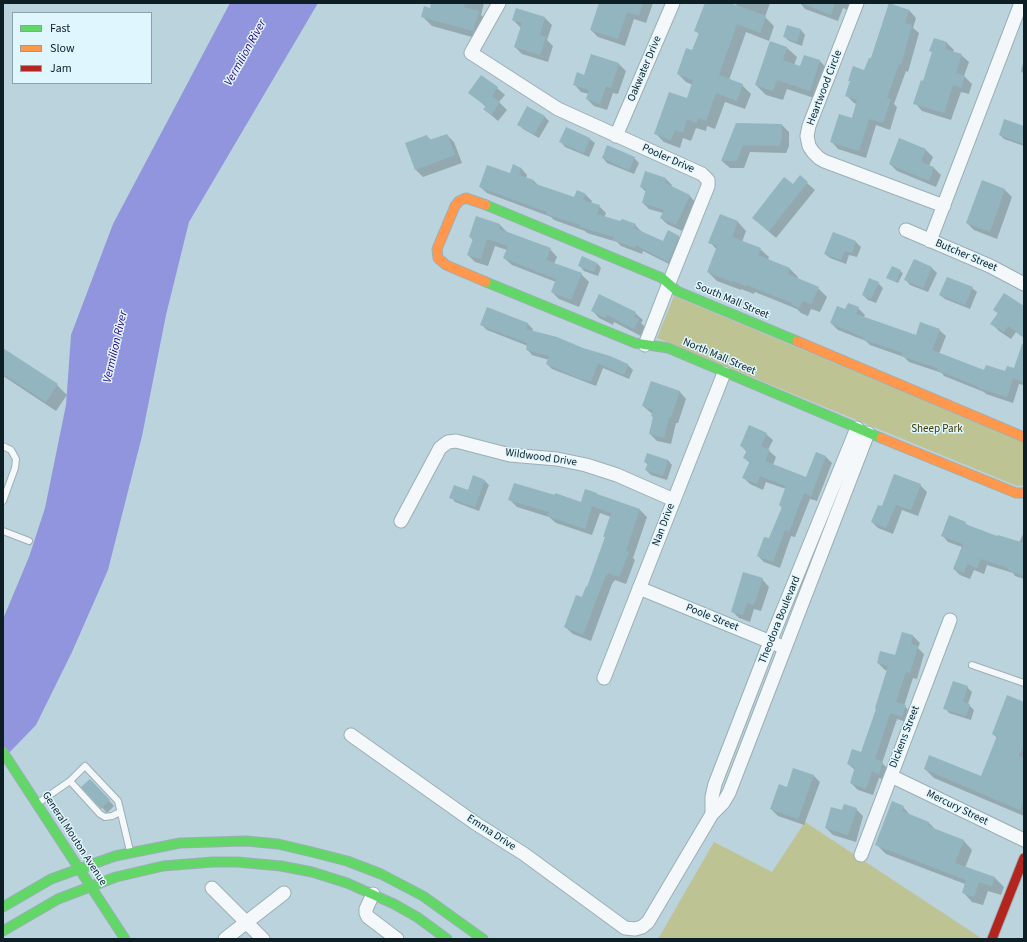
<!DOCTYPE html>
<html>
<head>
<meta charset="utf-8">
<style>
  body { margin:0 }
  #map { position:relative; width:1027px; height:942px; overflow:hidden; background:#bad3dc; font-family:"Source Sans 3",sans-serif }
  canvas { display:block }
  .frame { position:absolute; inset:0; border:4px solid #0d1f25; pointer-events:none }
  .legend { position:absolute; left:12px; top:12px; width:140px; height:72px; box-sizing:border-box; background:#e0f6ff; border:1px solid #8ca0a8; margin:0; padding:5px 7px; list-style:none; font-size:12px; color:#0d1f25 }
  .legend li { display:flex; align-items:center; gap:8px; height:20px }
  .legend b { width:20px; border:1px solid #8ca0a8 }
</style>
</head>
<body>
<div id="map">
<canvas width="1027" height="942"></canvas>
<div class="frame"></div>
<ul class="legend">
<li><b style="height:5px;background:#63d668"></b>Fast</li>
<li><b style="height:5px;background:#ff974d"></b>Slow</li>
<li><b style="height:5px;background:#b3261e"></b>Jam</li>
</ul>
</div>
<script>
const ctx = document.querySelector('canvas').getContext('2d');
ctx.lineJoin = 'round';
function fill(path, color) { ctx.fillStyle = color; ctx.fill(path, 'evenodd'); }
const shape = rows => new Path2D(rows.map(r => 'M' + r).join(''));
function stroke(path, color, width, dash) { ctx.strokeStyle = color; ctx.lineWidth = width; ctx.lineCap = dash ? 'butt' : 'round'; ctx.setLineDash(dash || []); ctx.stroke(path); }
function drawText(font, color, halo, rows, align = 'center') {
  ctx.font = font + ' "Source Sans 3",sans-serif'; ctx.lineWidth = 3; ctx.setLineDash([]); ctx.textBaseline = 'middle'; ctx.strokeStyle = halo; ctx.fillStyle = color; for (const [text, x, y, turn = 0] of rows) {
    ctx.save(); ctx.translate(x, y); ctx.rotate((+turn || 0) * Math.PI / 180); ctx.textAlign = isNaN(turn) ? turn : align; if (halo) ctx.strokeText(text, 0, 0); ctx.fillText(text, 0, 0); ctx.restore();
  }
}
const green = shape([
  [674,296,1024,442,1024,485,1017,486,657,338],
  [805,822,981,938,980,939,658,939,714,842,772,872]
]);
const water = shape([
  [230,3,318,3,189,222,166,315,142,436,108,570,72,652,36,725,3,759,3,619,29,557,45,508,66,405,71,335,113,224]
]);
const shadow = shape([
  [432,3,484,3,481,15,488,21,483,40,432,26,422,16,431,9],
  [600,3,653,3,646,23,634,19,625,46,598,37,591,30],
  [706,3,727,3,736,6,737,3,770,3,765,17,774,26,769,41,746,32,729,80,742,85,751,94,745,109,725,102,715,129,707,126,706,131,696,128,691,141,683,138,680,148,664,142,655,133,688,99,693,85,686,82,678,74,693,51,699,34,696,31],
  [800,3,851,3,848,10,843,8,838,21,805,9],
  [889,4,909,10,916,18,913,28,919,33,908,72,906,71,894,104,897,107,890,130,876,125,866,158,838,149,831,141,852,119,857,104,854,103,847,96,865,71,871,59],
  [517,9,545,18,552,25,547,40,553,46,548,62,522,54,515,47,521,28,513,20],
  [788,26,801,30,805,35,802,46,789,41,784,36],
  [934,39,947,43,954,50,953,53,961,55,969,62,964,76,972,84,969,94,961,92,951,120,922,111,915,103,923,82,933,53,931,51],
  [787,48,797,57,794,65,801,67,820,61,829,71,820,100,787,89,783,100,766,95,756,85],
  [592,55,619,64,626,71,618,94,613,93,607,110,594,106,587,99,589,94,581,92,574,84,585,76],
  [1024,60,1024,74,1021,71],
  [482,77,497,88,505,95,499,102,507,110,498,121,484,109,486,107,470,93],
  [544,116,549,121,539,138,523,129,519,124],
  [737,124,782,125,789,132,789,146,786,153,750,152,744,168,730,168,722,161],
  [1024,127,1024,146,1004,139,1000,135],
  [566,129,590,139,595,143,589,157,565,147,561,142],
  [447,135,454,142,462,163,423,177,416,170,406,144,427,136,432,141],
  [926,150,933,157,929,166,934,168,941,175,936,187,897,171,890,164],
  [603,158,634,158,639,163,634,174,607,163],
  [514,166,521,168,527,175,526,178,534,181,539,186,575,199,585,194,592,201,591,204,599,206,606,213,604,218,635,225,642,232,663,243,669,232,679,237,685,244,675,267,643,251,642,254,621,246,617,242,587,233,585,231,554,220,551,217,487,193,480,187,511,174],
  [646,173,666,179,672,185,671,187,689,195,695,202,682,231,667,224,661,218,663,213,649,209,643,203,646,192,641,187],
  [800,177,815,190,776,238,753,218,793,186],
  [982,181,1005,190,1012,197,997,239,974,230,967,223],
  [720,215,738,222,746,231,742,242,760,249,769,257,768,260,790,269,798,277,797,279,818,288,827,297,820,312,811,309,808,316,801,313,797,309,755,292,754,294,741,289,741,290,717,281,708,272,717,250,710,242],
  [476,217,500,225,507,232,550,249,557,257,554,264,581,274,589,282,579,307,559,299,552,292,556,282,512,265,504,258,507,250,495,246,488,266,475,262,468,255,473,240,470,237],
  [833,233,856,242,861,247,857,257,849,255,846,264,830,258,825,254],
  [915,260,932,268,937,273,928,292,910,285,906,280],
  [597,263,601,268,598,276,584,271,580,266],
  [892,267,903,273,898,283,889,279],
  [878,283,883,288,876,303,868,300,863,295],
  [972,288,977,292,970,309,945,299,940,295],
  [1024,307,1024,338,1016,332,1011,339,999,331,992,324,998,314,995,310],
  [487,308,528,324,533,329,532,332,610,357,628,365,633,370,629,379,603,368,596,386,552,369,547,364,549,360,532,355,527,349,528,346,487,330,482,325],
  [858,308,865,315,863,318,916,336,939,330,946,336,939,354,985,371,1006,373,1015,370,1024,360,1024,385,1019,384,1013,403,986,394,984,392,944,376,942,373,909,362,904,357,870,345,866,341,838,330,831,323,846,310],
  [592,310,635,313,643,320,641,323,645,327,641,336,614,322,613,325,599,318],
  [3,349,57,385,67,395,56,411,3,376],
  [651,382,680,392,686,399,678,423,676,423,671,444,657,441,650,434,654,418,653,414,650,412,643,406],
  [766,434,773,440,768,450,776,457,773,465,807,478,816,453,826,457,832,463,817,501,810,499,795,537,791,536,780,568,764,562,758,556,770,540,782,508,780,505,786,489,766,482,763,490,750,484,744,478,750,463,744,458,747,452,741,446],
  [668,460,672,465,667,480,651,475,646,470,648,465,645,462],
  [484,480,489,485,479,511,455,502,451,497,469,491],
  [920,485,927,492,918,516,902,510,893,534,878,528,872,522,882,508],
  [599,496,640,510,647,517,633,558,635,560,626,584,615,580,612,584,591,641,573,634,565,627,587,588,606,538,611,517,600,513,592,535,556,523,549,517,517,507,510,500,582,503],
  [965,523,969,526,998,537,1019,543,1023,534,1024,535,1024,579,1015,576,1013,573,987,565,984,574,974,570,970,579,960,575,954,569,962,547,948,542,942,535],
  [762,579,769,587,761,611,754,609,750,622,739,618,732,611],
  [903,633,913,636,920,643,918,648,924,654,917,679,913,678,904,706,912,713,909,723,897,719,882,763,889,770,885,780,879,778,873,795,858,790,851,783,855,770,848,764,862,753,877,709,888,671,885,670,878,663,896,657],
  [967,687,972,692,968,704,974,710,971,720,949,713,945,708],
  [1024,703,1024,816,934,778,925,769,981,777,997,738,993,734],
  [813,775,820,782,804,825,778,816,771,809,787,788],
  [90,780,114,806,107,813,83,787],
  [903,807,912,817,929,823,936,830,963,840,972,850,965,868,995,878,1004,887,1001,895,988,891,983,905,972,902,963,892,965,884,886,854,877,845],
  [856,809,863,816,856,842,833,835,826,828,842,812]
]);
const building = shape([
  [431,3,465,3,464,7,479,11,473,31,421,17,424,6,430,8],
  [599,3,643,3,639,16,627,12,618,39,590,30],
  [705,3,730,3,766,16,760,33,737,24,719,75,743,84,737,101,716,93,706,121,698,118,697,123,687,119,683,133,675,130,671,140,654,134,669,92,687,98,693,80,677,74,686,48,692,50,699,33,694,31],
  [802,3,835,3,831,15],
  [889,3,909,10,905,23,912,25,901,65,899,64,887,98,891,99,883,123,869,119,859,151,830,142,839,114,852,118,857,100,845,96,850,81,848,81,853,66,864,70,869,58,871,58],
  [516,8,545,17,540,35,546,37,540,55,514,47,522,23,512,20],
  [787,25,801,29,797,42,783,37],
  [934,38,947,42,945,49,962,54,956,73,965,76,961,88,953,85,944,113,913,104,921,80,923,81,932,52,929,51],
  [770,41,787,47,783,60,800,66,804,55,820,60,810,91,777,80,773,91,755,85],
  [591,54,619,63,611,88,606,86,600,104,586,99,589,90,573,85,577,72,584,75],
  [481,75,498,87,492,96,500,102,491,115,483,109,486,106,468,93],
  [527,106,545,116,534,134,517,125],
  [1004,119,1024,126,1024,144,999,135],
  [736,123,782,124,782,138,779,146,743,145,737,161,721,161],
  [566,127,590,138,584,153,559,142],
  [447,134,455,155,415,170,405,143,427,135,429,140],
  [899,138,926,149,921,162,934,167,929,181,889,164],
  [607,145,635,157,629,170,602,158],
  [513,164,521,168,519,175,534,180,533,183,574,197,577,190,586,194,583,200,600,205,597,214,620,221,622,219,636,224,634,228,663,241,668,230,679,236,668,262,636,245,635,248,613,240,614,237,580,227,580,225,546,214,547,212,479,187,487,165,510,173],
  [645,171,666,178,665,183,690,195,676,225,660,218,664,210,642,203,646,189,640,187],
  [800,175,808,182,769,231,752,218,784,177,793,184],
  [982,180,1005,189,990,232,966,223],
  [720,214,738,221,732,237,761,248,758,255,790,268,788,274,819,287,811,304,803,301,799,308,791,304,792,303,747,285,746,286,733,281,732,282,707,272,717,246,708,243],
  [476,216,500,224,499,229,551,248,546,260,582,273,571,300,551,292,556,279,503,258,508,246,487,239,481,259,467,255,473,239,469,237],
  [833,232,856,241,852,253,845,251,841,260,824,254],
  [582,256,597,263,594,272,578,266],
  [914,259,932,267,923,288,904,280],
  [892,266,901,270,896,282,886,278],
  [947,277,973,287,965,305,939,295],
  [869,278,879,282,871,299,862,295],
  [1004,293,1024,306,1024,337,1008,326,1004,332,990,324,998,313,993,310],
  [599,294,636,312,634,317,639,319,634,329,607,315,605,318,591,311],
  [848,303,859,307,856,314,916,335,920,322,940,329,932,350,984,370,986,365,1005,371,1007,366,1014,368,1022,344,1024,344,1024,382,1013,378,1007,397,978,388,979,387,937,370,937,368,901,356,903,353,862,339,863,337,830,323,837,306,845,309],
  [487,307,528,323,526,329,557,337,583,348,610,356,628,364,624,375,598,363,591,382,576,377,546,364,549,356,526,350,527,343,480,325],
  [3,348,58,384,46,402,3,374],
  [651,381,680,391,671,417,669,417,664,438,649,434,653,417,651,416,653,410,642,406],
  [749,425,767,433,761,446,770,450,765,461,806,477,816,452,826,456,811,496,804,493,789,532,785,530,773,562,757,556,764,537,769,538,782,507,779,505,786,486,760,476,757,484,742,478,750,461,743,458,747,450,740,446],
  [647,453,668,460,663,476,645,470,648,463,644,462],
  [894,474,921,484,911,510,896,505,886,528,871,522,878,505,882,506],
  [473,475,485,480,475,507,449,498,454,485,468,490],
  [514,483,555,495,555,493,581,502,585,489,597,493,597,494,640,509,626,551,629,552,619,577,608,573,605,577,583,635,564,627,576,595,582,597,586,586,587,587,605,537,603,537,611,513,592,506,585,529,547,516,549,512,508,500],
  [949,515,966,522,965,524,997,536,998,535,1024,543,1024,576,1008,570,1008,568,981,559,977,568,967,564,964,573,953,569,963,544,941,536],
  [743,572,763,578,754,605,747,603,743,615,731,612],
  [902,632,913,635,911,644,918,646,910,673,906,672,896,702,906,705,902,717,890,713,875,759,883,762,879,774,872,771,866,789,850,783,855,767,847,764,852,749,861,752,876,709,875,708,888,666,877,663,880,651,895,655],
  [953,681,968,686,963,702,970,704,966,716,943,709],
  [1007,695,1024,702,1024,744,1019,756,1024,758,1024,799,1020,810,924,769,929,755,981,776,997,736,992,734],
  [793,768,814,775,798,819,770,809,779,784,787,787],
  [90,779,110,800,101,809,81,787],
  [892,801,904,806,902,811,929,822,928,826,964,840,955,863,995,877,992,886,979,882,974,897,962,893,966,880,875,845],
  [844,804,857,808,848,835,825,828,831,807,842,810]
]);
const lane = shape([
  [3,446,11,450,16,459,15,468,3,501],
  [3,531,29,541],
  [972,665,1024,683],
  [70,781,100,814,105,817,112,816,120,812],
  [38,803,70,781,85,766,118,801,130,851]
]);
const street = shape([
  [499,3,471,53,558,109,702,174,708,180,708,186,669,283,645,345],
  [857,3,809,126,807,136,809,146,813,152,819,158,824,161,944,206],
  [616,136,673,3],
  [906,230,990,266,1024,284],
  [930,241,1021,3],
  [401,521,440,448,448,442,456,441,510,455,557,459,586,465,617,475,674,500],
  [639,588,778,645],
  [604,678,724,373],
  [351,735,475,823,524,854,625,928,635,929,642,927,648,922,712,814,723,803,729,793,868,433],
  [891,776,1024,840],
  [712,814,712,797,715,784,770,642,857,428],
  [861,855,950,620],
  [212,888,263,939],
  [373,894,366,909,366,913,368,917,397,939],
  [225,939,284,893]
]);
const fast = shape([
  [486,205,662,278,677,291,797,341],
  [486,282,635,343,668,348,881,438],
  [3,752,125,939],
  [3,907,51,879,115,856,180,843,246,841,278,844,312,852,347,861,381,874,423,896,483,939],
  [3,931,58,899,116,877,163,866,213,862,237,862,281,866,312,872,347,883,394,904,417,917,447,939]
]);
const slow = shape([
  [486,205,466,198,459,201,455,206,437,249,438,258,446,265,486,282],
  [797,341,1024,437],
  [881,438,1016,493,1024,493]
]);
const jam = shape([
  [992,939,1024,858]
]);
const streetNames = [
  ["Oakwater Drive",645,69,-67],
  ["Heartwood Circle",825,88,-69],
  ["Pooler Drive",668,159,24],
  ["Butcher Street",966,256,23],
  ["South Mall Street",732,301,23],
  ["North Mall Street",719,357,23],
  ["Wildwood Drive",541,458,8],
  ["Nan Drive",664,525,-69],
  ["Poole Street",712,618,22],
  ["Theodora Boulevard",780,620,-68],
  ["Dickens Street",905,737,-69],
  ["Mercury Street",957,808,26],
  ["Emma Drive",491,833,33],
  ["General Mouton Avenue",74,839,57]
];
const parkNames = [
  ["Sheep Park",937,430]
];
const waterNames = [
  ["Vermilion River",246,53,-61],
  ["Vermilion River",116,347,-77]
];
fill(green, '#bdc393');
fill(water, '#9095dd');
fill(shadow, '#0003');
fill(building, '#92b5c0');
stroke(lane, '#9bafb6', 8);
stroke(street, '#9bafb6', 15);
stroke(fast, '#9bafb6', 11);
stroke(slow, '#9bafb6', 11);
stroke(jam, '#9bafb6', 11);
stroke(lane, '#f5f8fa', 6);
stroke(street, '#f5f8fa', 13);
stroke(fast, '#63d668', 9);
stroke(slow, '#ff974d', 9);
stroke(jam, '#b3261e', 9);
drawText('11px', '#0d1f25', '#e0f6ff', streetNames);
drawText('11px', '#3d3700', '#e0f6ff', parkNames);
drawText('italic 12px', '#2d0282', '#e0f6ff', waterNames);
</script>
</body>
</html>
